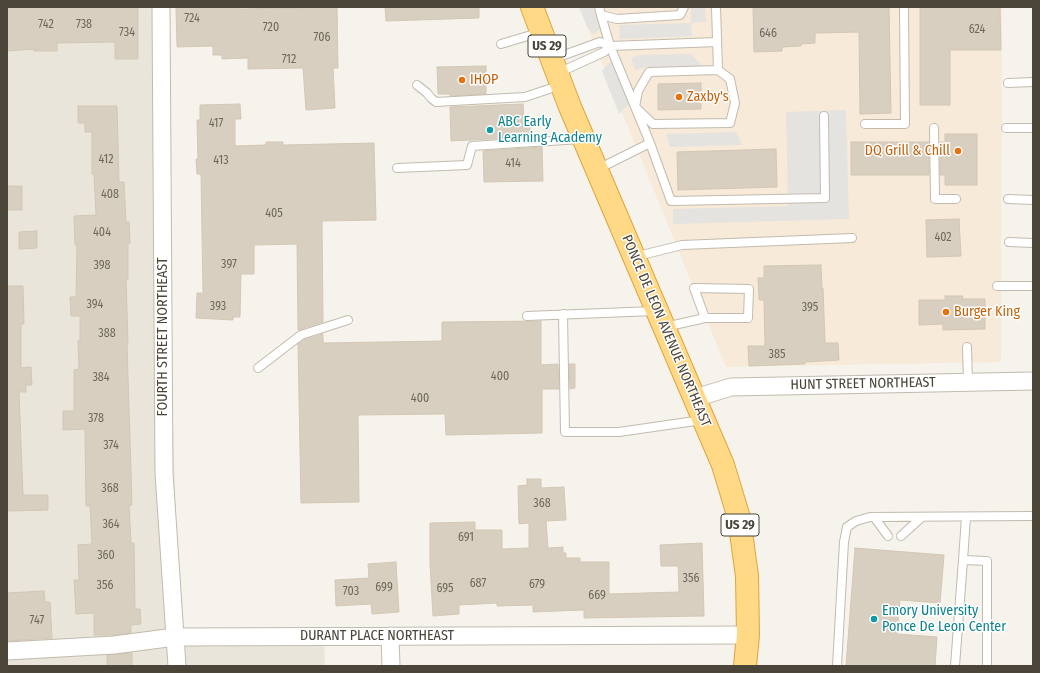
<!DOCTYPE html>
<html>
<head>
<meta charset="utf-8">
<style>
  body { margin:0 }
  #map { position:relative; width:1040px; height:673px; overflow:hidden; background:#f6f3ec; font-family:"Fira Sans Condensed",sans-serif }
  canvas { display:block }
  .frame { position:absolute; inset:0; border:8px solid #4b4439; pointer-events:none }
</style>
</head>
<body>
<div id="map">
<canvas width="1040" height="673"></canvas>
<div class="frame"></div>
</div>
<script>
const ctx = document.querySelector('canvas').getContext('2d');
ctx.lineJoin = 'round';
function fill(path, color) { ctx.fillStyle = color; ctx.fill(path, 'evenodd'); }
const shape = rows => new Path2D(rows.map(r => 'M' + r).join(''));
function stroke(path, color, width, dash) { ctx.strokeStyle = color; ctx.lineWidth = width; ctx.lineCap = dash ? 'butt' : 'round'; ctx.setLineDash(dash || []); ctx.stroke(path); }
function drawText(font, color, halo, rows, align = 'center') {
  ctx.font = font + ' "Fira Sans Condensed",sans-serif'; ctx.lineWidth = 3; ctx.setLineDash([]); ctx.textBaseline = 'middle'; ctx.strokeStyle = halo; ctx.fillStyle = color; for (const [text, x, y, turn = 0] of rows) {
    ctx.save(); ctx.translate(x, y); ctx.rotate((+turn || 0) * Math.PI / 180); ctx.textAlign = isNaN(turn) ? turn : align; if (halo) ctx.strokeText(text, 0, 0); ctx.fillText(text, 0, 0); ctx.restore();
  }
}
const residential = shape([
  [7,7,162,7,179,643,324,641,325,666,7,666]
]);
const commercial = shape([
  [579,7,1002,7,1001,362,726,367]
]);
const parking = shape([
  [579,7,593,7,602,28,593,34,587,27],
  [691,7,705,7,706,22,691,23,692,36,620,39,619,25,691,23],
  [691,54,702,66,646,67,635,70,631,58,639,55],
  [612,60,630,103,619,114,602,71],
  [846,110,849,219,673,224,673,209,788,206,786,112],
  [736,132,742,145,670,147,666,134]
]);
const building = shape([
  [7,7,138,7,138,59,115,59,115,42,57,43,57,51,34,51,34,49,7,51,7,7],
  [176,7,239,7,239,9,337,7,338,68,333,68,335,108,306,110,303,68,248,69,248,58,222,59,222,55,213,55,213,46,177,47,176,7],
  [385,7,479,7,479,18,386,21,385,7],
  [753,7,889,7,891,113,860,114,859,32,815,33,815,43,801,44,801,46,782,47,782,51,754,52,753,7],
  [920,7,1000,7,1001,50,950,50,950,105,920,105,920,7],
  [486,66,486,94,450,96,450,94,438,94,437,67,486,66],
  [701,83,701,109,658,110,658,84,701,83],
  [240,104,241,119,235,119,235,146,266,145,266,142,283,142,283,145,374,143,376,220,322,221,323,322,298,330,297,244,254,245,254,274,241,274,240,317,233,317,233,320,196,318,197,293,203,293,201,174,197,174,196,159,198,159,197,120,200,120,200,105,240,104],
  [523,104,524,121,530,121,530,137,451,141,450,107,523,104],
  [78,106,117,106,119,182,124,182,126,222,129,222,130,243,128,244,128,279,126,279,128,344,127,344,132,505,129,505,131,543,134,543,135,609,140,609,141,624,131,625,131,633,113,635,94,635,94,613,76,614,74,580,79,580,78,545,92,544,90,506,86,506,85,429,63,430,63,411,74,411,74,370,79,369,78,341,80,341,80,316,71,316,70,297,76,297,77,245,75,245,74,216,96,215,94,174,92,174,92,132,85,132,85,123,78,123,78,106],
  [945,134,977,134,977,185,945,185,945,175,940,175,940,142,945,142,945,134],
  [851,142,929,142,929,175,851,175,851,142],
  [542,147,543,181,484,182,483,151,542,147],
  [776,149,777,187,678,190,677,152,776,149],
  [7,186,22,186,22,210,7,210,7,186],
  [959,219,961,256,927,257,926,220,959,219],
  [37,231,37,248,19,249,19,232,37,231],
  [821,265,822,289,823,288,825,343,838,343,839,360,805,362,805,364,749,366,748,346,765,346,764,300,759,300,758,278,764,278,764,266,821,265],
  [7,286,23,286,24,324,21,324,21,368,31,367,32,385,26,385,26,392,19,392,23,495,48,495,48,510,7,511,7,286],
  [945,296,963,296,962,299,985,299,985,329,943,330,943,324,919,325,919,300,945,300,945,296],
  [541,321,541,365,558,364,559,389,542,389,542,433,446,435,445,414,358,415,359,502,301,503,298,344,304,340,323,334,323,343,442,341,442,322,541,321],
  [569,364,575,364,575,388,570,389,569,364],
  [527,479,541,479,541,488,564,487,566,520,546,521,548,548,563,547,563,553,566,553,566,558,580,558,580,562,609,562,609,594,679,592,678,566,661,566,660,545,702,543,704,616,584,618,584,610,533,612,533,605,497,606,497,603,459,605,459,614,433,616,430,564,430,523,475,522,475,530,502,530,502,549,529,548,529,523,519,524,518,486,527,485,527,479],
  [855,548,944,555,940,603,900,600,897,634,937,637,935,666,846,666,855,548],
  [396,562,399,612,372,614,371,604,336,606,335,580,369,578,368,564,396,562],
  [44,591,45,602,50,602,52,638,7,641,7,593,44,591],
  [132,653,132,666,107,666,107,655,132,653]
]);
const service = shape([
  [599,7,601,15,617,19,680,15,684,7],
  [716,7,718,70],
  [601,15,610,46,650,143,671,201,825,198,824,116],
  [501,44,541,32],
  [553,59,600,42,610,46,717,42],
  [718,70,730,79,735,103,730,123,653,124,635,107,638,91,649,72,718,70],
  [558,73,604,52,610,46],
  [1008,83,1033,82],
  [417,85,427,93,431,98,436,102,525,97,561,85],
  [865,124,905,124,904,7],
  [934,128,935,199,956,199],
  [1006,128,1033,128],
  [397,168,467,165,472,146,581,139],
  [598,169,650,143],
  [1008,199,1033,200],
  [1009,242,1033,243],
  [634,257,682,245,852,238],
  [997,286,1033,286],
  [563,314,565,432,619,432,702,420],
  [527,316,655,311],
  [665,327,705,318,694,288,749,289,748,318,705,318],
  [967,347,968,382],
  [258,368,301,335,348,320],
  [874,517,888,536],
  [901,536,922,517],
  [963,560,966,517],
  [837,666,844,542,847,527,856,521,870,517,1033,516],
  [955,666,963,560,987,561,987,666]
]);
const minor = shape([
  [161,7,164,473,177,666],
  [695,398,731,387,1033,381],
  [390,636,391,666],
  [7,651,114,645,175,637,748,635]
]);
const trunk = shape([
  [532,7,570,107,723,465,739,518,747,576,748,635,745,666]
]);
const markers = [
  [462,80,4,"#e8710a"],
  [679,97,4,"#e8710a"],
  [490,130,4,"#0f9aa8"],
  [958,151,4,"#e8710a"],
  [946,312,4,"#e8710a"],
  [874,619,4,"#0f9aa8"]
];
const numberNames = [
  ["724",192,19],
  ["742",46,25],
  ["738",84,25],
  ["720",271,28],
  ["624",977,30],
  ["734",127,33],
  ["646",768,34],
  ["706",322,38],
  ["712",289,60],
  ["417",216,124],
  ["412",106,160],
  ["413",221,161],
  ["414",513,164],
  ["408",110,195],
  ["405",274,214],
  ["404",102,233],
  ["402",943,238],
  ["397",229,265],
  ["398",102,266],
  ["394",95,305],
  ["393",218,307],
  ["395",810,308],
  ["388",107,334],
  ["385",777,355],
  ["400",500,377],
  ["384",101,378],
  ["400",420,399],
  ["378",96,419],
  ["374",111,446],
  ["368",110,489],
  ["368",542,504],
  ["364",111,525],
  ["691",466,538],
  ["360",106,556],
  ["356",691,579],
  ["687",478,584],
  ["679",537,585],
  ["356",105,586],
  ["699",384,588],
  ["695",445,589],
  ["703",351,592],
  ["669",597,596],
  ["747",37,621]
];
const shields = [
  [547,46,38],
  [740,525,38]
];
const shieldNames = [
  ["US 29",547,46],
  ["US 29",740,525]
];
const foodNames = [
  ["IHOP",470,80],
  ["Zaxby's",687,97],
  ["DQ Grill & Chill",950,151,"right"],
  ["Burger King",954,312]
];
const cultureNames = [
  ["ABC Early",498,122],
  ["Learning Academy",498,138],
  ["Emory University",882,611],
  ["Ponce De Leon Center",882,627]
];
const streetNames = [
  ["PONCE DE LEON AVENUE NORTHEAST",666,331,67],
  ["FOURTH STREET NORTHEAST",163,337,-90],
  ["HUNT STREET NORTHEAST",863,384,-1],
  ["DURANT PLACE NORTHEAST",377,636]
];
fill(residential, '#eae5da');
fill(commercial, '#f7ead8');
fill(parking, '#e5e3e0');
fill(building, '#d8cfc1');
stroke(building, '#d3c7b4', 1);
stroke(service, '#c2bbae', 10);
stroke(minor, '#c2bbae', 19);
stroke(trunk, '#e0a43c', 24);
stroke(service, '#fff', 8);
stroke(minor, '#fff', 17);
stroke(trunk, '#ffd985', 22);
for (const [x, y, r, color] of markers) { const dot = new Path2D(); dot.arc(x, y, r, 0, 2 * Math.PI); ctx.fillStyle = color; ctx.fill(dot); stroke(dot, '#fff', 1.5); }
drawText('12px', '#6e675b', null, numberNames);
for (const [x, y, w] of shields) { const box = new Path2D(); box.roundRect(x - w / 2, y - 11, w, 22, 3); ctx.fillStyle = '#fff'; ctx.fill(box); stroke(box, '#4b4439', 1); }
drawText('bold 13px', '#4b4439', null, shieldNames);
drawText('14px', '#c56008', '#fff', foodNames, 'left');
drawText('14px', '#0d838f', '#fff', cultureNames, 'left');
drawText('14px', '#4b4439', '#fff', streetNames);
</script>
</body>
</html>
